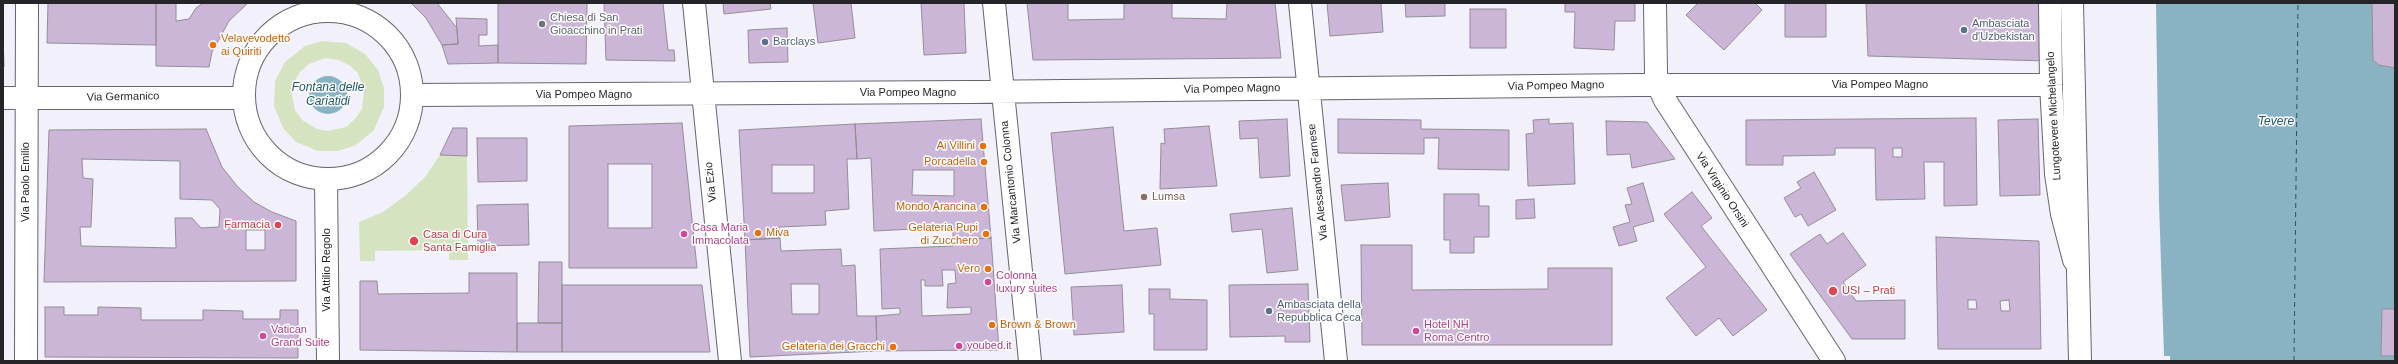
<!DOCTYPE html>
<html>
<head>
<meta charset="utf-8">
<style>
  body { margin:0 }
  #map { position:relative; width:2398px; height:364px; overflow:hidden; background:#f1f0fb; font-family:Helvetica,sans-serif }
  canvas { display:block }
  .frame { position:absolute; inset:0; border:4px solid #252529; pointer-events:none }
</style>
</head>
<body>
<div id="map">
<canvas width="2398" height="364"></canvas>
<div class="frame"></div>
</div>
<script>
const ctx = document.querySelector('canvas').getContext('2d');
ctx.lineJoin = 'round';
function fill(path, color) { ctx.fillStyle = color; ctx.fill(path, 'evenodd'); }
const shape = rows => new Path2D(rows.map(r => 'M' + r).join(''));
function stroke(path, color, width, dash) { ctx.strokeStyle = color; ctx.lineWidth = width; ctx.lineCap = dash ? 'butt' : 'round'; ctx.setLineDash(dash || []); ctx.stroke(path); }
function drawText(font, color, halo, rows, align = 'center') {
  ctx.font = font + ' Helvetica,sans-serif'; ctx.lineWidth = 3; ctx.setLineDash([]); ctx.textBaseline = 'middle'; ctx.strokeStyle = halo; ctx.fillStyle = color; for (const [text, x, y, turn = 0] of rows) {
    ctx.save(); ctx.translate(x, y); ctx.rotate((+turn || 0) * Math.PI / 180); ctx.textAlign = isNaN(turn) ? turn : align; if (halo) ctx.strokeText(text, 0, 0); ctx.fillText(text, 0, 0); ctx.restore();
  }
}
const green = shape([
  [322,41,346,43,365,54,378,70,384,88,384,107,374,130,356,145,338,151,318,151,296,142,283,128,274,106,275,81,285,62,305,46],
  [326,58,338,60,349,65,358,73,364,91,362,109,355,119,346,127,328,131,317,129,302,120,295,110,292,95,294,82,300,72,309,64],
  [440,155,467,156,468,260,449,260,449,250,375,251,375,261,360,261,359,222,383,212,406,195,425,177]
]);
const water = shape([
  [2156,3,2395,3,2395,361,2170,361,2170,356,2164,356,2159,202],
  '309 95a19 19 0 1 1 38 0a19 19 0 1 1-38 0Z'
]);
const ferry = shape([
  [2294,361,2298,3]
]);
const building = shape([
  [48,3,156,3,156,45,47,43,48,3],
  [156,3,176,3,176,21,189,19,196,8,203,3,248,3,229,21,212,52,209,67,156,66,156,3],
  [411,3,437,3,457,28,458,44,442,45,426,18,411,3],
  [498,3,587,3,586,64,498,63,498,3],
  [604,3,663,3,668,50,674,50,675,61,606,60,604,3],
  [723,3,770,3,771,9,724,14,723,3],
  [813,3,851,3,855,38,818,43,813,3],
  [921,3,964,3,966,53,924,55,921,3],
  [1027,3,1068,3,1068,20,1124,19,1124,3,1172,3,1172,18,1226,19,1227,3,1275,3,1281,58,1033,60,1027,3],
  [1327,3,1381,3,1383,32,1330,36,1327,3],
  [1405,3,1445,3,1445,16,1406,17,1405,3],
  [1565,3,1635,3,1635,21,1615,21,1614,50,1574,48,1575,12,1565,12,1565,3],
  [1698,3,1755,3,1762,10,1724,50,1686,15,1698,3],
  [1785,3,1826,3,1826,37,1785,37,1785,3],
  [1866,3,2045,3,2046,61,1868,56,1866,3],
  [2372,3,2395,3,2395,68,2379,65,2373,60,2372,3],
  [1470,9,1506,9,1506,48,1470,48,1470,9],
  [456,18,487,19,487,35,479,35,479,46,498,45,498,63,448,64,442,45,458,44,456,18],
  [787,28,788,62,749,63,748,30,787,28],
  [3,34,4,67,3,67,3,34],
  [1976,118,1977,205,1944,206,1944,162,1924,162,1925,199,1876,200,1875,148,1835,148,1835,155,1783,156,1783,165,1746,165,1746,120,1976,118],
  [1893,148,1902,148,1902,157,1893,157,1893,148],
  [981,119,991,238,953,240,953,227,874,231,871,158,857,159,855,124,981,119],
  [913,170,954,170,954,196,912,195,913,170],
  [1287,119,1290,176,1260,178,1258,138,1240,139,1239,121,1287,119],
  [1338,119,1421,120,1421,129,1509,130,1509,170,1438,169,1439,138,1424,138,1424,154,1338,153,1338,119],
  [1549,119,1549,124,1573,123,1575,184,1528,186,1526,134,1534,133,1533,120,1549,119],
  [2038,119,2040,195,2000,196,1998,120,2038,119],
  [1606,121,1647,122,1675,159,1632,168,1630,154,1607,155,1606,121],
  [682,123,697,268,569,268,569,126,682,123],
  [608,164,652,164,652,228,608,228,608,164],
  [855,124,857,159,847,159,849,209,825,211,826,225,779,227,780,238,745,240,739,130,855,124],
  [772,165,814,165,814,193,772,193,772,165],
  [1209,126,1217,186,1160,189,1161,143,1165,144,1164,129,1209,126],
  [1113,127,1124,231,1157,228,1161,265,1065,274,1051,133,1113,127],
  [453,128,467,128,467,156,440,155,453,128],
  [206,129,222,167,237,186,254,202,272,212,296,221,296,281,44,282,49,130,206,129],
  [82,159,180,161,180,199,212,200,220,209,219,227,201,228,192,218,175,218,176,248,81,246,80,227,91,227,93,179,83,178,82,159],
  [246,230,265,230,265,250,246,250,246,230],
  [477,138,527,138,527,181,478,182,477,138],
  [1814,172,1836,210,1808,226,1801,214,1795,217,1784,198,1801,188,1797,182,1814,172],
  [1388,183,1390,217,1345,221,1341,185,1388,183],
  [1643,183,1654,221,1633,227,1637,241,1619,246,1613,227,1630,222,1625,205,1632,204,1627,188,1643,183],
  [1692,192,1712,218,1701,226,1767,310,1733,336,1719,318,1696,336,1666,298,1706,267,1664,214,1692,192],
  [1444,194,1479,194,1479,206,1489,206,1489,237,1474,237,1474,253,1450,253,1450,240,1444,240,1444,194],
  [1534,199,1535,218,1516,219,1516,200,1534,199],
  [528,204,529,245,478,246,477,205,528,204],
  [1292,208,1298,270,1267,273,1262,229,1232,232,1230,214,1292,208],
  [1843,233,1866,265,1843,282,1856,301,1905,300,1905,339,1852,339,1790,254,1820,234,1827,244,1843,233],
  [1936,237,2039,241,2041,349,1938,349,1936,237],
  [1968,300,1976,300,1977,309,1968,309,1968,300],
  [2009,300,2010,311,2001,311,2000,301,2009,300],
  [780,238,781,251,841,249,842,266,855,265,857,316,876,316,877,351,750,357,745,240,780,238],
  [791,284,819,284,819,314,792,314,791,284],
  [991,238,999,350,877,351,876,316,900,314,900,308,882,309,880,249,953,246,953,240,991,238],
  [942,270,955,270,956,283,948,284,947,308,971,307,971,314,922,316,921,280,925,280,925,286,943,286,942,270],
  [1361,245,1412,245,1412,290,1548,289,1548,268,1612,268,1612,345,1362,345,1361,245],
  [539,262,562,262,562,323,538,323,539,262],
  [469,273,517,273,517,352,360,350,360,281,377,281,378,294,469,293,469,273],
  [1308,284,1310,342,1285,342,1285,336,1230,337,1229,285,1308,284],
  [562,285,702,285,710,352,562,352,562,285],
  [1122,285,1124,332,1074,335,1071,287,1122,285],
  [1149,289,1170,289,1170,299,1207,300,1207,350,1154,350,1154,314,1149,314,1149,289],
  [45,307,64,307,64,315,98,315,98,307,141,308,141,320,203,320,203,310,243,311,243,319,280,319,280,310,298,310,298,358,45,357,45,307],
  [2382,309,2395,309,2395,356,2381,356,2382,309],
  [517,323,562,323,562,352,517,352,517,323]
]);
const minor = shape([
  [694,3,730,361],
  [994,3,1030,361],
  [1300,3,1336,361],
  [1655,3,1656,73,1658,85,1665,100,1834,361],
  [2050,3,2051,85,2056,174,2062,214,2074,260],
  '244 95a84 84 0 1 1 168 0a84 84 0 1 1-168 0Z',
  [412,95,969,92,1639,85,2051,85],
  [3,98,243,98],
  [326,180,328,361],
  [26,361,27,3]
]);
const major = shape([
  [2072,3,2080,361]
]);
const markers = [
  [542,24,4,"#6b7280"],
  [1964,30,4,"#5c6f8a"],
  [765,42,4,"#5c6f8a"],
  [213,45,4,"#e8710a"],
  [983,146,4,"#e8710a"],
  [984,162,4,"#e8710a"],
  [1144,197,4,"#8d6e63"],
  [984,207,4,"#e8710a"],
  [278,225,4,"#e0444e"],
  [758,233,4,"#e8710a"],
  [684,234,4,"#d1479c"],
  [986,234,4,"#e8710a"],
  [414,241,5,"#e0444e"],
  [988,269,4,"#e8710a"],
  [988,282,4,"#d1479c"],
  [1833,291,5,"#e0444e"],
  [1269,311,4,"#5c6f8a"],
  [992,325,4,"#e8710a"],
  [1416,331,4,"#d1479c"],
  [263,336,4,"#d1479c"],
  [959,346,4,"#d1479c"],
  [893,347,4,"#e8710a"]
];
const worshipNames = [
  ["Chiesa di San",550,18],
  ["Gioacchino in Prati",550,31]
];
const serviceNames = [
  ["Ambasciata",1972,24],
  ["d'Uzbekistan",1972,37],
  ["Barclays",773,42],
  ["Ambasciata della",1277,305],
  ["Repubblica Ceca",1277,318]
];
const foodNames = [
  ["Velavevodetto",221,39,"left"],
  ["ai Quiriti",221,52,"left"],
  ["Ai Villini",975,146],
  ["Porcadella",976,162],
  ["Mondo Arancina",976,207],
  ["Gelateria Pupi",978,228],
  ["di Zucchero",978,241],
  ["Miva",766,233,"left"],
  ["Vero",980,269],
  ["Brown & Brown",1000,325,"left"],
  ["Gelateria dei Gracchi",885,347]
];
const streetNames = [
  ["Via Pompeo Magno",1880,85],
  ["Via Pompeo Magno",1556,86,-1],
  ["Via Pompeo Magno",1232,89,-1],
  ["Via Pompeo Magno",908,93],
  ["Via Pompeo Magno",584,95],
  ["Via Germanico",123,97,-1],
  ["Lungotevere Michelangelo",2054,116,-93],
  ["Via Paolo Emilio",26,182,-90],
  ["Via Ezio",711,182,-96],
  ["Via Marcantonio Colonna",1011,182,-96],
  ["Via Alessandro Farnese",1318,182,-96],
  ["Via Virginio Orsini",1722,190,57],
  ["Via Attilio Regolo",327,270,-90]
];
const educationNames = [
  ["Lumsa",1152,197]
];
const healthNames = [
  ["Farmacia",270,225,"right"],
  ["Casa di Cura",423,235],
  ["Santa Famiglia",423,248],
  ["USI – Prati",1842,291]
];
const hotelNames = [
  ["Casa Maria",692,228],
  ["Immacolata",692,241],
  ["Colonna",996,276],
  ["luxury suites",996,289],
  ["Hotel NH",1424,325],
  ["Roma Centro",1424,338],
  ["Vatican",271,330],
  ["Grand Suite",271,343],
  ["youbed.it",967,346]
];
const waterNames = [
  ["Fontana delle",328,88],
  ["Cariatidi",328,102],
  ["Tevere",2276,122]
];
fill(green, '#d6e3c0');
fill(water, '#89b3c3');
stroke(ferry, '#1f5769', 1, [5, 4]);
fill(building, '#ccb6d7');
stroke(building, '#938d96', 1);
stroke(minor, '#66656e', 24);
stroke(major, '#66656e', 24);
stroke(minor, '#fff', 22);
stroke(major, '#fff', 22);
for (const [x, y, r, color] of markers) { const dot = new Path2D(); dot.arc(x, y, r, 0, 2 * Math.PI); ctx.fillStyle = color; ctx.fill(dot); stroke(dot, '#fff', 1.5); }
drawText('11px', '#5b616d', '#fff', worshipNames, 'left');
drawText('11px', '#4e5e75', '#fff', serviceNames, 'left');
drawText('11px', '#c56008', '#fff', foodNames, 'right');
drawText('11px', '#252529', '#fff', streetNames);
drawText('11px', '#785e54', '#fff', educationNames, 'left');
drawText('11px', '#be3a42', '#fff', healthNames, 'left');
drawText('11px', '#b23c85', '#fff', hotelNames, 'left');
drawText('italic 12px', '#1f5769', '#fff', waterNames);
</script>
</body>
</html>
